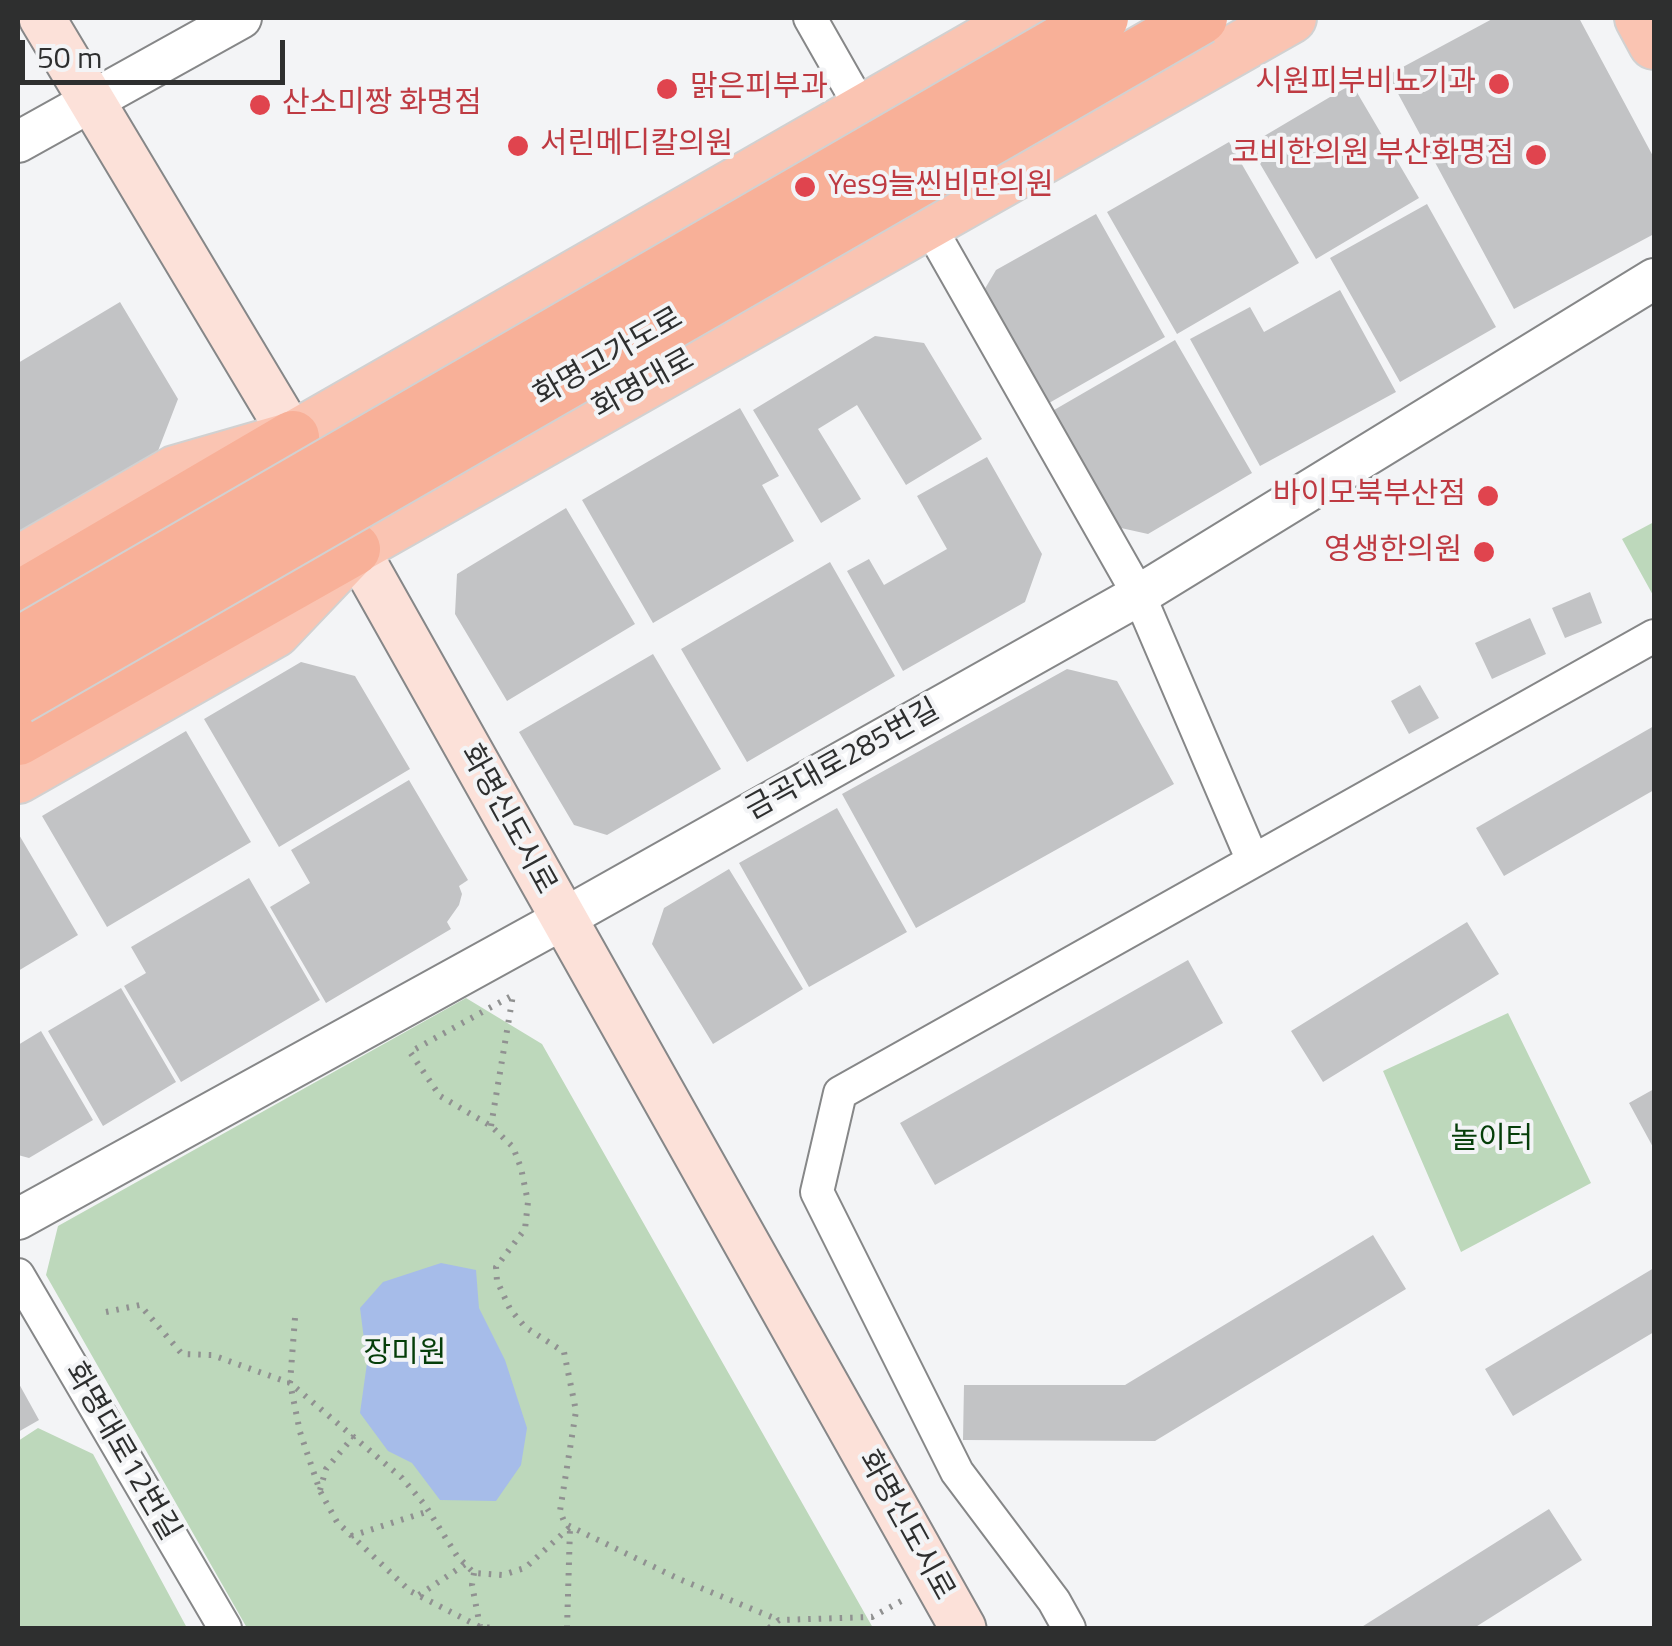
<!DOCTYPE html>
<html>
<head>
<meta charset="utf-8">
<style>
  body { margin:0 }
  #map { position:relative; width:1672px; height:1646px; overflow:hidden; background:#f3f4f6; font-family:"Titillium Web",sans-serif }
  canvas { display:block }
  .frame { position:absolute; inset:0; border:20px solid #2e2f2f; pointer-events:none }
  .scale { position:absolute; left:20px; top:40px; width:265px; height:45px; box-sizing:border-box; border:5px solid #2e2f2f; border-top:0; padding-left:12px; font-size:30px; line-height:35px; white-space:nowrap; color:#2e2f2f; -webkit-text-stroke:8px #f3f4f6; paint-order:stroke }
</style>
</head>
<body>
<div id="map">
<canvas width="1672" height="1646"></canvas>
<div class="frame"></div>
<div class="scale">50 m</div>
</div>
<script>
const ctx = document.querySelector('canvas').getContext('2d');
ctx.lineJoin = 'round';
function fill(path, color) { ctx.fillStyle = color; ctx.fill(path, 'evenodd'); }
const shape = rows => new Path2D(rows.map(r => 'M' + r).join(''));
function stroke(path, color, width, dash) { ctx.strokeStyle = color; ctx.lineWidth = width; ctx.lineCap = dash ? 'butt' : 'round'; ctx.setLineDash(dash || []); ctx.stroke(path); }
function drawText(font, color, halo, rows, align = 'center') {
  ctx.font = font + ' "Titillium Web","Noto Sans KR",sans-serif'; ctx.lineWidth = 8; ctx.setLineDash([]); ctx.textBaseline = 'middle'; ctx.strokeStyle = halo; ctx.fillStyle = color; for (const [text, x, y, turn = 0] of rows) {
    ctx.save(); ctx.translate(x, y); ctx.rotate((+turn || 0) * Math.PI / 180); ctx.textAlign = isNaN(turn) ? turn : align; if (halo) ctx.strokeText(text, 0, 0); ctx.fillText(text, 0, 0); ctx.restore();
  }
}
const green = shape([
  [1654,522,1654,597,1622,539],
  [466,998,542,1044,873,1628,247,1628,46,1275,58,1226],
  [1508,1013,1591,1183,1461,1252,1383,1071],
  [38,1428,93,1454,187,1628,18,1628,18,1441]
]);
const water = shape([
  [441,1263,476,1270,479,1308,505,1360,527,1428,521,1465,496,1501,440,1500,412,1463,388,1451,360,1413,367,1363,360,1308,383,1282]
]);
const building = shape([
  [1494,18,1579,18,1654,158,1654,234,1514,309,1388,75],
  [1352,84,1419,198,1316,259,1249,145],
  [1229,142,1299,263,1177,334,1107,212],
  [1427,204,1496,327,1400,382,1330,258],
  [1096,214,1165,337,1042,407,980,297,996,270],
  [1340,290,1396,392,1260,466,1190,339,1250,307,1264,332],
  [120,302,178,399,156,456,18,539,18,363],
  [875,336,924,343,982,439,906,485,857,405,818,429,861,499,821,523,753,410],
  [1175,340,1252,473,1148,534,1103,524,1042,417],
  [740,408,779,476,762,485,794,541,653,623,582,500],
  [987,457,1042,554,1025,602,903,671,847,571,869,559,884,585,947,549,917,496],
  [566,508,635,624,507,701,455,614,457,574],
  [830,562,895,676,747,762,681,649],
  [1590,592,1602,623,1565,638,1552,608],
  [1530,618,1546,654,1492,679,1475,643],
  [653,654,721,769,607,835,574,825,519,732],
  [301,662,355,676,410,769,279,847,204,719],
  [1067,669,1117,681,1174,784,916,928,842,794],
  [1420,685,1439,718,1409,734,1391,701],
  [1654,726,1654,790,1504,876,1476,828],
  [186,731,251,842,107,927,42,816],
  [409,780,468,880,459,886,462,894,459,905,447,922,451,929,326,1003,270,907,310,883,291,850],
  [837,808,907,932,809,987,739,863],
  [18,833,78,935,18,971],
  [729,869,803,989,713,1044,652,944,664,908],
  [249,878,320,1000,181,1082,124,986,146,973,131,947],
  [1467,922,1499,974,1323,1082,1291,1031],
  [1188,960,1223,1023,935,1185,900,1123],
  [121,988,176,1082,103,1126,48,1031],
  [41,1031,93,1120,29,1158,18,1155,18,1045],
  [1654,1089,1654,1149,1629,1103],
  [1373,1235,1406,1289,1155,1441,963,1440,964,1385,1125,1385],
  [1654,1268,1654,1332,1513,1416,1485,1369],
  [18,1382,39,1420,18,1432],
  [1549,1509,1582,1560,1474,1628,1360,1628]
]);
const path = shape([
  [491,1126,513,995,410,1052,440,1096,491,1126,513,1147,521,1168,528,1202,525,1229,496,1267,497,1281,510,1309,525,1327,564,1352,576,1411,560,1511,565,1524,679,1579,779,1620],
  [106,1312,140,1305,182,1354,212,1355,290,1383,402,1478,425,1505,457,1556,474,1573,502,1575,525,1568,570,1527],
  [295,1318,290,1383,300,1432,320,1491,337,1522,410,1591,480,1627,497,1628],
  [320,1490,326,1469,354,1436],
  [351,1536,429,1511],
  [474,1573,472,1585,480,1626],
  [419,1595,467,1563],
  [567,1628,570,1528],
  [769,1628,779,1620,872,1617,905,1599]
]);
const minor = shape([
  [810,18,872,127],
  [919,208,1139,595,1253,861],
  [18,1275,225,1628],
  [1069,1628,1054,1601,957,1472,817,1192,840,1093,1654,636]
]);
const tertiary = shape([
  [18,142,241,18],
  [18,1219,563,919,1139,595,1654,279]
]);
const secondary = shape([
  [42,18,293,437,963,1628]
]);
const primary = shape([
  [1640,18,1654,44],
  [18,562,175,471,293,437,1024,18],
  [18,778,275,632,354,549,1291,18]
]);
const trunk = shape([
  [18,598,293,437],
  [18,739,354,549]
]);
const trunkBridge = shape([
  [18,644,1102,18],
  [18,698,1201,18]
]);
const markers = [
  [1499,84,12,"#e0444e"],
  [667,89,12,"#e0444e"],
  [260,105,12,"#e0444e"],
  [518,146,12,"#e0444e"],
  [1536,155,12,"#e0444e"],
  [805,187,12,"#e0444e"],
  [1488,496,12,"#e0444e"],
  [1484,552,12,"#e0444e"]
];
const healthNames = [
  ["시원피부비뇨기과",1476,84],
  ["맑은피부과",690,89,"left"],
  ["산소미짱 화명점",282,105,"left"],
  ["서린메디칼의원",540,146,"left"],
  ["코비한의원 부산화명점",1514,155],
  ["Yes9늘씬비만의원",828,187,"left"],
  ["바이모북부산점",1466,496],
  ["영생한의원",1462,552]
];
const streetNames = [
  ["화명고가도로",609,358,-30],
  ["화명대로",644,385,-29],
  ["금곡대로285번길",843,761,-29],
  ["화명신도시로",507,820,61],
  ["화명대로12번길",121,1452,60],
  ["화명신도시로",905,1526,61]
];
const parkNames = [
  ["놀이터",1492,1141],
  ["장미원",405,1355]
];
fill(green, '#bdd8bb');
fill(water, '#a6bce9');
fill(building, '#c2c3c5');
stroke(minor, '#868788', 36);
stroke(tertiary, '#868788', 44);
stroke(secondary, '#868788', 49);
stroke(primary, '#d1d1d1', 54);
stroke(trunk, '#d1d1d1', 56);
stroke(path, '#909191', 6, [2.5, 8]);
stroke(minor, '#fff', 32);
stroke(tertiary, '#fff', 40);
stroke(secondary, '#fce1d9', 45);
stroke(primary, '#fac4b2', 50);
stroke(trunk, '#f8b098', 52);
stroke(trunkBridge, '#d1d1d1', 56, []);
stroke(trunkBridge, '#f8b098', 52);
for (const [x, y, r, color] of markers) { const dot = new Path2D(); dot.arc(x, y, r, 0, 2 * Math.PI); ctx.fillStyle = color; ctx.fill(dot); stroke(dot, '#f3f4f6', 4); }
drawText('30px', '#be3a42', '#f3f4f6', healthNames, 'right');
drawText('30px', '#2e2f2f', '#f3f4f6', streetNames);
drawText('30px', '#053e09', '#f3f4f6', parkNames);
</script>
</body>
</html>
